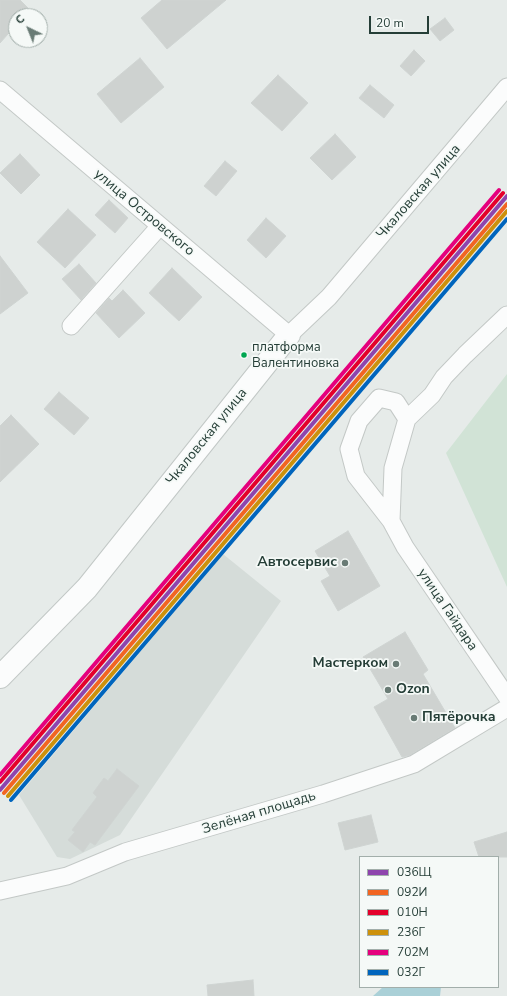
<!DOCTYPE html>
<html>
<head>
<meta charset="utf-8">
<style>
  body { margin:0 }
  #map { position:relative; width:507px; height:996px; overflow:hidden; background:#e6ebe9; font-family:"Nunito Sans",sans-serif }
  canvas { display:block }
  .legend { position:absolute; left:359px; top:856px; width:140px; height:132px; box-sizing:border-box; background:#f5f9f7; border:1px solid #a2aeaa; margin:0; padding:5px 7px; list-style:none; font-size:12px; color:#253e37 }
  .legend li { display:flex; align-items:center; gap:8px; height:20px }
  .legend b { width:20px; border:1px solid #a2aeaa }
  .north { position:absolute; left:8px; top:8px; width:40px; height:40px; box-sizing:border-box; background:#f5f9f7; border:1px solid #a2aeaa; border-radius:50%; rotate:317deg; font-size:11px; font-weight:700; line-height:16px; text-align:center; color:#253e37 }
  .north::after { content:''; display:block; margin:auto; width:14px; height:18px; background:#697b75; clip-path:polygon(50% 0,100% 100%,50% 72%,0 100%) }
  .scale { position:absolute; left:369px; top:16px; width:60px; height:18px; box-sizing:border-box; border:2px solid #253e37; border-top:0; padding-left:5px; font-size:12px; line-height:14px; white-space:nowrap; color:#253e37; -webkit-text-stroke:3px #f5f9f7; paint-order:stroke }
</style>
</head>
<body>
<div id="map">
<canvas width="507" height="996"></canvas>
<ul class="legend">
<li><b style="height:5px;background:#8e44ad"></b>036Щ</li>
<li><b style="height:5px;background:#f26522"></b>092И</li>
<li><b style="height:5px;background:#e4002b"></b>010Н</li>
<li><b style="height:5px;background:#cd910b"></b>236Г</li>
<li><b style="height:5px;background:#e5007d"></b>702М</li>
<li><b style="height:5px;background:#0065bd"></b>032Г</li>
</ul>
<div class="north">С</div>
<div class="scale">20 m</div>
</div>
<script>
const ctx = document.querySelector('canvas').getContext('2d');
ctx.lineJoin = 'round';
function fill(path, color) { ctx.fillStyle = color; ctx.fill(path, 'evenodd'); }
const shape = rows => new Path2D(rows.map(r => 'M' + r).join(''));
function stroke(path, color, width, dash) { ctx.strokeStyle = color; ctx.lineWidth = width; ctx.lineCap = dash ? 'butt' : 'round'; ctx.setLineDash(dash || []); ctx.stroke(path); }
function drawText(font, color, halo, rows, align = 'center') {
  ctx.font = font + ' "Nunito Sans",sans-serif'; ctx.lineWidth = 3.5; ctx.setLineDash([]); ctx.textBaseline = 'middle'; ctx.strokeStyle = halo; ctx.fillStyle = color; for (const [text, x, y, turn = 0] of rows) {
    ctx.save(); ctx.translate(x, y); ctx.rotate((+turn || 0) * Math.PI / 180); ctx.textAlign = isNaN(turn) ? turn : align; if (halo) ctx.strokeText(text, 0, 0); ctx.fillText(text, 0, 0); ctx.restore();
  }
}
const built = shape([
  [223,554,281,601,120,835,70,859,57,857,19,795]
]);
const green = shape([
  [507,374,507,587,446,453]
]);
const water = shape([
  [383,987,441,987,440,996,373,996]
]);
const building = shape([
  [0,0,20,0,30,10,24,16,16,16,16,25,0,43,0,0],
  [162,0,226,0,167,49,141,18,162,0],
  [445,18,454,30,440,41,430,29,445,18],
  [414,50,425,61,411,76,400,66,414,50],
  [140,58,164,87,121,123,97,94,140,58],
  [278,75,308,103,282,131,251,103,278,75],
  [370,85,394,105,384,118,359,98,370,85],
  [335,134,356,157,332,180,310,158,335,134],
  [20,154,40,175,21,194,0,173,20,154],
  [225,161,237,171,216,196,204,186,225,161],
  [109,200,128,218,115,233,95,215,109,200],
  [68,209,96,235,65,268,37,242,68,209],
  [266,218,286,236,266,258,247,240,266,218],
  [0,256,28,293,0,314,0,256],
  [79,264,96,283,81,300,62,279,79,264],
  [172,268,202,297,179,321,149,293,172,268],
  [123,290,145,313,119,338,96,313,109,298,112,301,123,290],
  [59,392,89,418,74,435,44,409,59,392],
  [11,415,39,444,0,482,0,426,11,415],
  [348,531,380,586,338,611,321,581,330,576,315,551,348,531],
  [405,632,428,670,423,674,455,728,410,755,402,757,374,707,388,699,363,657,405,632],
  [117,769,139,786,95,845,90,842,83,852,68,840,75,832,72,830,97,797,93,793,104,778,108,781,117,769],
  [371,815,378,842,345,850,338,823,371,815],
  [507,832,507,857,479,857,474,842,507,832],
  [253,980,254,996,208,996,207,985,253,980]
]);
const street = shape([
  [0,90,289,335,329,297,507,87],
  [71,326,160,226],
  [407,419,432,395,444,377,465,355,507,315],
  [391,521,393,468,407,419,396,402,379,398,359,421,349,449,356,476,391,521,405,547,507,697],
  [0,891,67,876,125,852,323,794,414,764,507,708]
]);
const secondary = shape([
  [0,677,87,588,289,335]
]);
const rail1 = shape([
  [0,790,507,196]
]);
const rail2 = shape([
  [4,793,507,204]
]);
const rail3 = shape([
  [0,782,503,193]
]);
const rail4 = shape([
  [8,796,507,211]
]);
const rail5 = shape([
  [0,775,499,190]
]);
const rail6 = shape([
  [11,800,507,219]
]);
const markers = [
  [244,355,3.5,"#00a651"],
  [345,563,4,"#697b75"],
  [396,664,4,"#697b75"],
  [388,690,4,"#697b75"],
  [414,718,4,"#697b75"]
];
const busNames = [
  ["платформа",252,348],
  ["Валентиновка",252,364]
];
const streetNames = [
  ["Чкаловская улица",419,192,-49],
  ["улица Островского",144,213,40],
  ["Чкаловская улица",207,437,-51],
  ["улица Гайдара",447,610,56],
  ["Зелёная площадь",259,813,-17]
];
const poiNames = [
  ["Автосервис",337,563],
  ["Мастерком",388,664],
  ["Ozon",396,690,"left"],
  ["Пятёрочка",422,718,"left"]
];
fill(built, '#d5dcd9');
fill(green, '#d1e3d6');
fill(water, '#aad0d7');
fill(building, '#ced2d0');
stroke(building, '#cfd4d2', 1);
stroke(street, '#c3c8c6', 19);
stroke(secondary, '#c2c8c6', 24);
stroke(street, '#fbfcfc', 17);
stroke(secondary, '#fbfcfc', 22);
stroke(rail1, '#8e44ad', 4);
stroke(rail2, '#f26522', 4);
stroke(rail3, '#e4002b', 4);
stroke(rail4, '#cd910b', 4);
stroke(rail5, '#e5007d', 4);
stroke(rail6, '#0065bd', 4);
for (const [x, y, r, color] of markers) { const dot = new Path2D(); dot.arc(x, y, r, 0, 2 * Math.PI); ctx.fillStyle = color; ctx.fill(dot); stroke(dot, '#f5f9f7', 1.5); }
drawText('13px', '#253e37', '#f5f9f7', busNames, 'left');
drawText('14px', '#253e37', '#f5f9f7', streetNames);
drawText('bold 14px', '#253e37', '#f5f9f7', poiNames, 'right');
</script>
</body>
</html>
